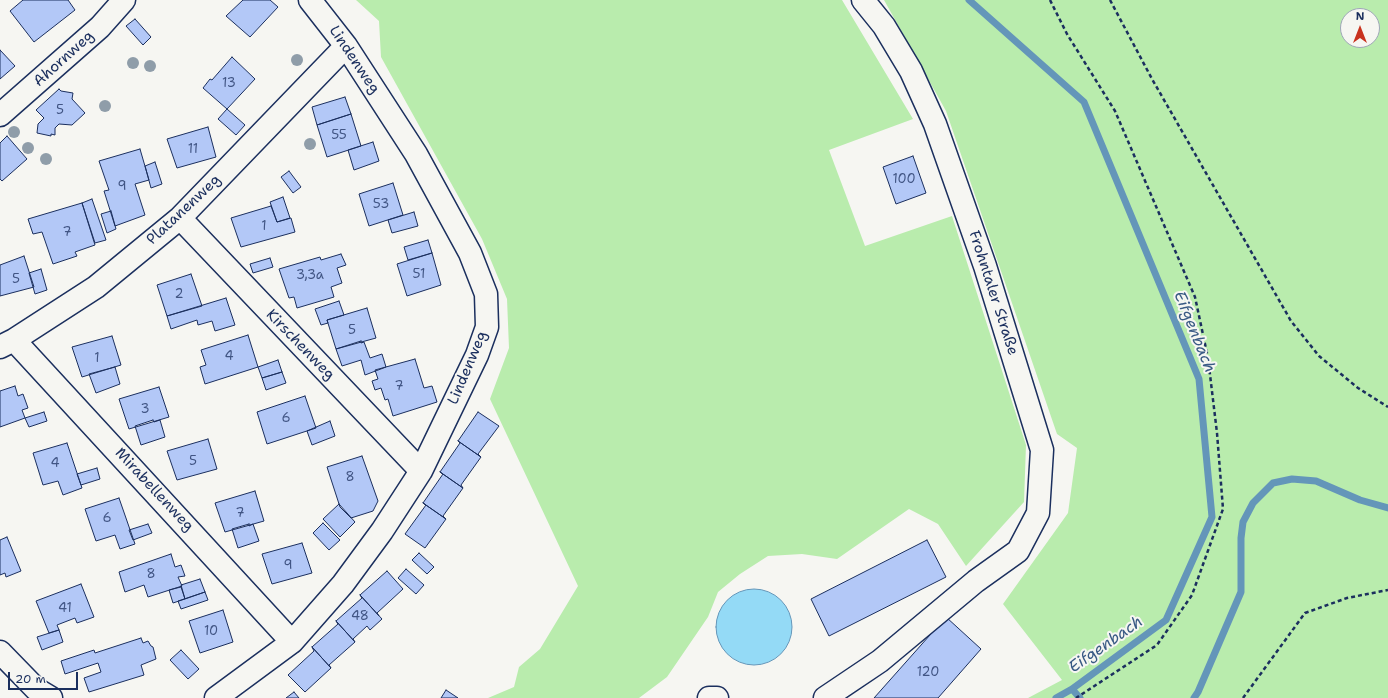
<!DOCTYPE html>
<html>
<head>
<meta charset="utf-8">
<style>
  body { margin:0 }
  #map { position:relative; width:1388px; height:698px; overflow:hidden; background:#f6f6f2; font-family:"Shantell Sans",sans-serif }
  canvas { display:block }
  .north { position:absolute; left:1340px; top:8px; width:40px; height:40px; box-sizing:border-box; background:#f6f6f2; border:1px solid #9ea6b7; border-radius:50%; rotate:0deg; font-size:11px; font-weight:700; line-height:16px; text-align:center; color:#1b2f5e }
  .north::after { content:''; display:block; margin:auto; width:14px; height:18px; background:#c8321e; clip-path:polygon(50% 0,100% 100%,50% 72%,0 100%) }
  .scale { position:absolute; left:8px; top:672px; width:70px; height:18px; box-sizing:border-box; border:2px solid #1b2f5e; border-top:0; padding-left:5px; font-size:12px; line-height:14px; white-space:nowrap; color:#1b2f5e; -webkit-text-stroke:3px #f6f6f2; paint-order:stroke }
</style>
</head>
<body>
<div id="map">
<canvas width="1388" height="698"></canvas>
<div class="north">N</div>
<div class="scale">20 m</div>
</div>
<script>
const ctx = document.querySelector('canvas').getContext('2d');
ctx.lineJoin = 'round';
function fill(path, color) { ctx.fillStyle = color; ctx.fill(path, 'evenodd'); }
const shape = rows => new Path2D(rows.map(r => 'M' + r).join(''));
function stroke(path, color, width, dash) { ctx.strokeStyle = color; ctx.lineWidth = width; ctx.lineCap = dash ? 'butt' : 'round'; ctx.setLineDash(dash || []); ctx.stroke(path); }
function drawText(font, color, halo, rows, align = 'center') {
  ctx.font = font + ' "Shantell Sans",sans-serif'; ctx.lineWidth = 4; ctx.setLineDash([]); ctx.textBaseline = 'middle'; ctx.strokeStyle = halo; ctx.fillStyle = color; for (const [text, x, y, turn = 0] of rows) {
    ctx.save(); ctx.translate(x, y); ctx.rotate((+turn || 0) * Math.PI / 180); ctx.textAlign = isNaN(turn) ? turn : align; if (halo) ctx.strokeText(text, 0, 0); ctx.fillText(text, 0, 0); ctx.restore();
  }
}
const green = shape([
  [356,0,842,0,913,119,829,150,865,246,952,216,1026,445,1024,502,966,566,938,524,909,509,837,559,802,554,768,556,740,574,718,592,708,617,667,677,639,698,488,698,514,687,519,667,540,649,578,586,490,399,509,348,507,299,482,239,381,57,379,21],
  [884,0,1388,0,1388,698,1028,698,1062,680,1003,604,1068,513,1077,448,1057,434,946,111],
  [1348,16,1372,16,1372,40,1348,40]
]);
const water = shape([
  '716 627a38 38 0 1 1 76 0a38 38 0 1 1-76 0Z'
]);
const stream = shape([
  [969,0,1084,102,1199,379,1212,517,1166,620,1072,689,1056,698],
  [1072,689,1080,698],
  [1194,698,1198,692,1241,592,1241,538,1243,522,1253,503,1273,483,1292,479,1316,481,1360,500,1388,508]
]);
const building = shape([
  [23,0,68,0,75,10,34,42,10,11,23,0],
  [243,0,270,0,278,7,250,37,226,16,243,0],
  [135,19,151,37,143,45,126,26,135,19],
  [0,50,15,66,0,79,0,50],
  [232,57,255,79,227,109,203,88,210,79,212,80,232,57],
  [59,89,61,91,73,93,72,99,85,113,72,125,59,124,55,128,55,135,51,134,51,136,37,133,38,124,44,118,36,110,59,89],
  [345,97,351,114,317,125,312,107,345,97],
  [227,109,245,125,236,135,218,119,227,109],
  [351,114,361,146,327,157,317,125,351,114],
  [208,127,216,157,177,168,167,139,208,127],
  [7,136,27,159,2,181,0,179,0,143,7,136],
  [373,142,379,161,354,170,348,150,373,142],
  [140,149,149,180,135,184,145,215,115,226,104,191,109,190,99,161,140,149],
  [913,156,926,193,896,204,883,167,913,156],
  [155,162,162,184,151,188,145,166,155,162],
  [289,171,301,187,293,193,281,177,289,171],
  [393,183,403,215,369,226,359,194,393,183],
  [283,197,290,218,277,222,270,202,283,197],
  [92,199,106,240,95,243,82,203,92,199],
  [82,203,95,245,75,252,77,256,53,264,42,232,33,234,28,219,82,203],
  [271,206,277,222,291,218,295,232,241,247,231,218,271,206],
  [111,211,116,229,107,233,101,214,111,211],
  [414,212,418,226,392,233,388,220,414,212],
  [428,240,432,253,408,260,404,247,428,240],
  [432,253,441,285,407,296,397,264,432,253],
  [341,254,346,265,337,268,342,283,331,287,334,297,297,308,294,297,289,298,279,269,320,257,321,260,341,254],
  [24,256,34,287,0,296,0,265,24,256],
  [270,258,273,267,253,273,250,264,270,258],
  [41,269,47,290,35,294,29,273,41,269],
  [191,274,202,306,167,316,157,285,191,274],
  [226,298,235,325,215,331,212,321,198,325,197,320,171,329,167,316,226,298],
  [339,301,344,315,327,320,328,323,321,325,315,309,339,301],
  [367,308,376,338,336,349,327,320,367,308],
  [248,335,258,367,205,384,200,367,206,365,201,350,248,335],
  [112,336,121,365,82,377,72,347,112,336],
  [361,341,361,343,364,342,370,358,382,354,386,367,365,375,361,360,342,366,336,349,361,341],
  [415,359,424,388,432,386,437,402,393,416,388,399,385,400,381,388,375,390,372,381,378,379,375,370,415,359],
  [278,360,282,372,262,378,258,367,278,360],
  [115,367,120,384,96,393,89,374,115,367],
  [282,372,286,383,266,390,262,378,282,372],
  [15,386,18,396,23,394,28,408,22,410,25,418,0,427,0,391,15,386],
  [159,387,169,417,129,429,119,399,159,387],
  [305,396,316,428,267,444,257,412,305,396],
  [44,412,47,421,29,427,25,418,44,412],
  [478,412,499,426,478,454,481,457,458,441,478,412],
  [153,420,154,422,160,420,165,437,141,445,135,426,153,420],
  [330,421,335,436,312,445,307,431,330,421],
  [208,439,217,469,177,480,167,451,208,439],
  [458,441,481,457,461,485,463,488,440,472,460,443,458,441],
  [67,443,82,488,63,495,58,481,43,485,33,453,67,443],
  [362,456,378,501,373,511,351,518,340,507,327,467,362,456],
  [97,468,100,479,81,485,77,474,97,468],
  [440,472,463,488,443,516,446,519,423,503,443,474,440,472],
  [255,491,264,521,225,532,215,503,255,491],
  [119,498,135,544,120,549,115,535,96,541,85,509,119,498],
  [423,503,446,519,425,548,405,534,426,505,423,503],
  [339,504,355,522,340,537,323,519,339,504],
  [323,523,340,540,329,550,313,533,323,523],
  [148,524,152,533,133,540,129,530,148,524],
  [249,524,249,526,253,524,259,541,238,548,232,529,249,524],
  [7,537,21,571,6,577,5,573,0,575,0,540,7,537],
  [927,540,946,577,829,636,811,599,927,540],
  [302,543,312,573,272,584,262,554,302,543],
  [419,553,434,567,427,574,412,560,419,553],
  [171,554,175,567,181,565,185,576,178,577,182,586,148,597,144,585,125,592,119,572,171,554],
  [406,569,424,585,416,594,398,578,406,569],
  [387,571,403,589,377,613,379,616,360,595,387,571],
  [200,579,205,592,185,599,181,585,200,579],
  [81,584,94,617,77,623,75,618,57,625,59,630,49,633,36,601,81,584],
  [181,587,185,599,173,603,169,590,181,587],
  [205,592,208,600,181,609,178,601,205,592],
  [360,595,382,619,370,630,367,626,353,639,355,642,336,621,362,598,360,595],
  [223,610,233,642,200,653,189,621,223,610],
  [946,617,981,649,938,698,874,698,946,617],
  [336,621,355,642,329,665,331,668,312,647,338,624,336,621],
  [59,630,63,642,42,650,37,637,59,630],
  [141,638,143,643,148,641,151,646,153,647,156,659,141,665,144,675,89,692,84,678,101,672,98,663,65,674,61,661,94,650,95,653,141,638],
  [312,647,331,668,305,692,288,675,314,651,312,647],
  [181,650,199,669,188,679,170,660,181,650],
  [446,690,458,698,441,698,446,690],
  [294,692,299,698,286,698,294,692]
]);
const path = shape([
  [1050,0,1067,34,1115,111,1195,297,1208,358,1217,433,1223,509,1192,595,1157,645,1076,698],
  [1110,0,1152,79,1291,321,1319,356,1358,388,1388,407],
  [1243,698,1305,613,1347,598,1388,590]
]);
const minor = shape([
  [0,115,100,27,124,0],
  [180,218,421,471],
  [14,340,292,642],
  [0,347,14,340,96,287,180,218,346,46],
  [0,652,36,689,51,698],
  [216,698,292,642,343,584,382,531,421,471,477,355,487,327,486,294,470,253,416,154,346,46,310,0],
  [709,698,717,698],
  [825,698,880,661,976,581,1018,551,1038,513,1042,450,985,266,935,124,911,71,884,26,863,0]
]);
const trees = [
  [297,60],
  [133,63],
  [150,66],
  [105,106],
  [14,132],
  [310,144],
  [28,148],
  [46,159]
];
const numberNames = [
  ["13",229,84],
  ["5",60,111],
  ["55",339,136],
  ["11",193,150],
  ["100",904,180],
  ["9",122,187],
  ["53",381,205],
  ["1",264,227],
  ["7",67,233],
  ["51",419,275],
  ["3,3a",310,276],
  ["5",16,280],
  ["2",179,295],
  ["5",352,331],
  ["4",229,357],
  ["1",97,359],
  ["7",399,387],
  ["3",145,410],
  ["6",286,419],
  ["5",193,462],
  ["4",55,464],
  ["8",350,478],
  ["7",240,514],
  ["6",107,519],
  ["9",288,566],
  ["8",151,575],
  ["41",65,609],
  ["48",360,617],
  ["10",211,632],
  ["120",928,673]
];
const streetNames = [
  ["Ahornweg",64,59,-42],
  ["Lindenweg",354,60,56],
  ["Platanenweg",184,210,-43],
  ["Frohntaler Straße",993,293,72],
  ["Kirschenweg",300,345,46],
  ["Lindenweg",468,368,-67],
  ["Mirabellenweg",154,490,47]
];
const waterNames = [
  ["Eifgenbach",1194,332,68],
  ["Eifgenbach",1106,645,-35]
];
fill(green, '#b9ecad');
fill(water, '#94daf6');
stroke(water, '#6496b9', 1);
stroke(stream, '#6496b9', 7);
fill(building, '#b3c8f7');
stroke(building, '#1b2f5e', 1);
stroke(minor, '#1b2f5e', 25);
stroke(path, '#1b2f5e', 2.5, [4, 3]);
stroke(minor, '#f6f6f2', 22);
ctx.fillStyle = '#8f9da9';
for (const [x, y] of trees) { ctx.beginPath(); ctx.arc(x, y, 6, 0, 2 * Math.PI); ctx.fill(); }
drawText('13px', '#415584', null, numberNames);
drawText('15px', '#1b2f5e', '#f6f6f2', streetNames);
drawText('italic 16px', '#395a84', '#f6f6f2', waterNames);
</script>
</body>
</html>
